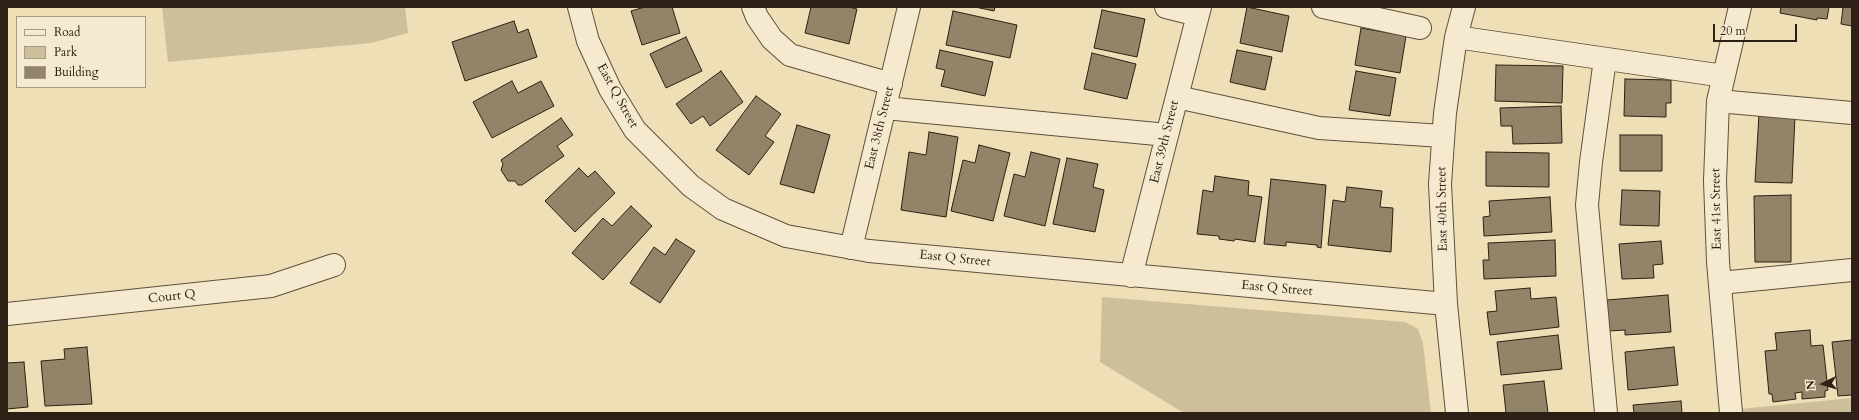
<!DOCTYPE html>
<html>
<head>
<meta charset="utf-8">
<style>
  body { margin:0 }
  #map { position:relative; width:1859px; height:420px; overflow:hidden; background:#efdfb7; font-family:Cardo,serif }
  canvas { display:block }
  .frame { position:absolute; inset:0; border:8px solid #2c2114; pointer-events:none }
  .legend { position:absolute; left:16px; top:16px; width:130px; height:72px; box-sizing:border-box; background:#f5ead0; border:1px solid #a59a85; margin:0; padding:5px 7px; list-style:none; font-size:12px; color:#2c2114 }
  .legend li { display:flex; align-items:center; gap:8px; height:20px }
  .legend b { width:20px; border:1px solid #a59a85 }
  .north { position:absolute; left:1803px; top:364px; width:40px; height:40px; -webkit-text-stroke:3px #f5ead0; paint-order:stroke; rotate:265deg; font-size:11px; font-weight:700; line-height:16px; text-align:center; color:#2c2114 }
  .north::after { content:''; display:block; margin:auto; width:14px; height:18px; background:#2c2114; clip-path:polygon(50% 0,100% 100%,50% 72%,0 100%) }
  .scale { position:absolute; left:1713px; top:24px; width:84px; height:18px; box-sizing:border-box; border:2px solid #2c2114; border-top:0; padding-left:5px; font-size:12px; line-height:14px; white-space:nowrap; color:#2c2114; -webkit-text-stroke:3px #f5ead0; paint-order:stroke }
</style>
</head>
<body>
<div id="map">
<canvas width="1859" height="420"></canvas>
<div class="frame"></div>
<ul class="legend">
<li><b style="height:5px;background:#f5ead0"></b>Road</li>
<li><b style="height:11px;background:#cebf9b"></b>Park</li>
<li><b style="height:11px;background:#918469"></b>Building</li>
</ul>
<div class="north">N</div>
<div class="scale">20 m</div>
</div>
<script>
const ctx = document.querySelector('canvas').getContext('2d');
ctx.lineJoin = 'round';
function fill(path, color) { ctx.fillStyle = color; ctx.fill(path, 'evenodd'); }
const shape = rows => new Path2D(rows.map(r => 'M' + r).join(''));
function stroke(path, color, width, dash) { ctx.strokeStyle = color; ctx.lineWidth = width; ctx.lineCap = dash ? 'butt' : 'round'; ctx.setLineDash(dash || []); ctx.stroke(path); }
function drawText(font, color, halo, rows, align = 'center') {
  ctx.font = font + ' Cardo,serif'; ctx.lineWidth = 3.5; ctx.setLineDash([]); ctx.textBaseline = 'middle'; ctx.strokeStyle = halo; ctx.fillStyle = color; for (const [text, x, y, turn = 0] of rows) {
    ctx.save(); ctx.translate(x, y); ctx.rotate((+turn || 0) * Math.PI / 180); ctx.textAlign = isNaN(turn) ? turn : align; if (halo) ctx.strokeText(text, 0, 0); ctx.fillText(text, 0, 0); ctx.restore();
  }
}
const green = shape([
  [162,7,405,7,408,33,371,43,168,62],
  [1102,297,1405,322,1418,329,1423,343,1431,413,1184,413,1100,362],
  [1852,398,1852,413,1740,413,1740,409]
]);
const building = shape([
  [645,7,672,7,680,33,642,45,631,11,645,7],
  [811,7,849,7,857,9,849,44,805,33,811,7],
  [975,7,995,7,994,11,975,7],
  [1247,7,1289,16,1282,52,1240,43,1247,7],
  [1781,7,1829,7,1827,19,1817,18,1817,20,1780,13,1781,7],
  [1843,7,1852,7,1852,26,1841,24,1843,7],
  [1102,10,1145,19,1137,57,1094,48,1102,10],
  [953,11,1017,25,1010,58,946,45,953,11],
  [514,21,518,33,528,29,537,57,465,81,452,42,514,21],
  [1361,28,1406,36,1400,73,1355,65,1361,28],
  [686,37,702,71,666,88,650,54,686,37],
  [940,50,993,62,985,96,941,86,945,70,936,68,940,50],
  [1237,50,1272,57,1265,90,1230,82,1237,50],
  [1092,53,1136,64,1127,99,1084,89,1092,53],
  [1496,65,1563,66,1562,103,1495,101,1496,65],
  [721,71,743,102,710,126,703,116,691,124,676,104,721,71],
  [1356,71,1396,78,1390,116,1349,110,1356,71],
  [1625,79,1671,80,1671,103,1666,103,1666,117,1624,116,1625,79],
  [512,81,518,93,541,81,554,106,492,138,473,102,512,81],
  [756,96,781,114,765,136,774,142,749,175,716,150,756,96],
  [1561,106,1562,143,1513,144,1512,126,1501,126,1500,108,1561,106],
  [1759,114,1795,116,1792,183,1755,182,1759,114],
  [561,118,573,135,557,146,564,156,522,185,518,185,515,181,508,181,501,170,503,164,501,160,561,118],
  [797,125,830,135,814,193,780,184,797,125],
  [929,132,958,137,946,217,901,210,909,152,926,155,929,132],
  [1620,135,1662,135,1662,171,1620,171,1620,135],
  [979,145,1010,153,993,221,951,211,963,160,975,163,979,145],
  [1031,152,1060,159,1045,226,1004,216,1014,174,1025,177,1031,152],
  [1486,152,1549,153,1549,187,1486,186,1486,152],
  [1067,158,1098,164,1093,187,1104,190,1095,232,1053,224,1067,158],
  [579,168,588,177,595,171,615,193,575,232,545,201,579,168],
  [1215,176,1249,181,1248,195,1262,197,1255,242,1235,239,1234,241,1219,239,1219,236,1197,234,1203,190,1213,192,1215,176],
  [1271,179,1326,185,1321,248,1317,247,1317,245,1286,242,1286,246,1264,244,1271,179],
  [1347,187,1382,191,1380,207,1393,208,1391,252,1328,245,1333,200,1345,202,1347,187],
  [1622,190,1660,191,1659,226,1620,225,1622,190],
  [1791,195,1791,262,1755,262,1754,196,1791,195],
  [1550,197,1552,232,1484,236,1483,217,1490,216,1489,201,1550,197],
  [631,206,652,226,603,280,572,253,603,218,612,226,631,206],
  [676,239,695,251,660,303,630,283,654,247,665,255,676,239],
  [1555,240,1556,276,1484,279,1483,260,1489,260,1488,243,1555,240],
  [1661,241,1663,264,1653,265,1654,278,1622,279,1619,244,1661,241],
  [1530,288,1531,299,1556,297,1559,327,1490,335,1487,312,1497,311,1495,291,1530,288],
  [1668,295,1671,332,1625,335,1625,330,1609,331,1607,300,1668,295],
  [1810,330,1811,346,1823,345,1828,390,1825,391,1825,397,1802,399,1802,392,1795,393,1796,399,1773,402,1772,394,1769,394,1765,351,1777,350,1775,333,1810,330],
  [1558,335,1562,369,1501,375,1497,342,1558,335],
  [1852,340,1852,395,1838,396,1832,342,1852,340],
  [87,347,92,404,45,406,41,361,65,359,64,349,87,347],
  [1674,347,1678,385,1628,390,1625,352,1674,347],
  [24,362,28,407,7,409,7,363,24,362],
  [1544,381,1548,413,1506,413,1503,385,1544,381],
  [1681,401,1682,413,1634,413,1633,405,1681,401]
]);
const minor = shape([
  [579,7,588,41,610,89,635,130,691,186,723,209,786,236,869,251,1446,304],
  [753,7,757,17,772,39,790,55,891,84],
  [1166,7,1198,15],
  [1323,7,1420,28],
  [1456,37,1724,76],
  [1605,59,1591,162,1587,205,1606,413],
  [1177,97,1319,128,1443,136],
  [1718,101,1852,113],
  [885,108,1167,135],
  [851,248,909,7],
  [1131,276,1200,7],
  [1720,283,1852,270],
  [7,314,271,286,334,265],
  [1457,413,1446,304,1440,184,1445,113,1456,37,1464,7],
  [1731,413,1718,262,1715,181,1718,101,1740,7]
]);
const streetNames = [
  ["East Q Street",617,96,61],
  ["East 38th Street",880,128,-76],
  ["East 39th Street",1165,142,-76],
  ["East 40th Street",1443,209,-91],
  ["East 41st Street",1717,209,-91],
  ["East Q Street",955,259,6],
  ["East Q Street",1277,289,5],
  ["Court Q",172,297,-6]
];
fill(green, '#cebf9b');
fill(building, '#918469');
stroke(building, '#2c2114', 1);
stroke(minor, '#5d503d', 24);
stroke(minor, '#f5ead0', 22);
drawText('13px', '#2c2114', '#f5ead0', streetNames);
</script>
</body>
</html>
